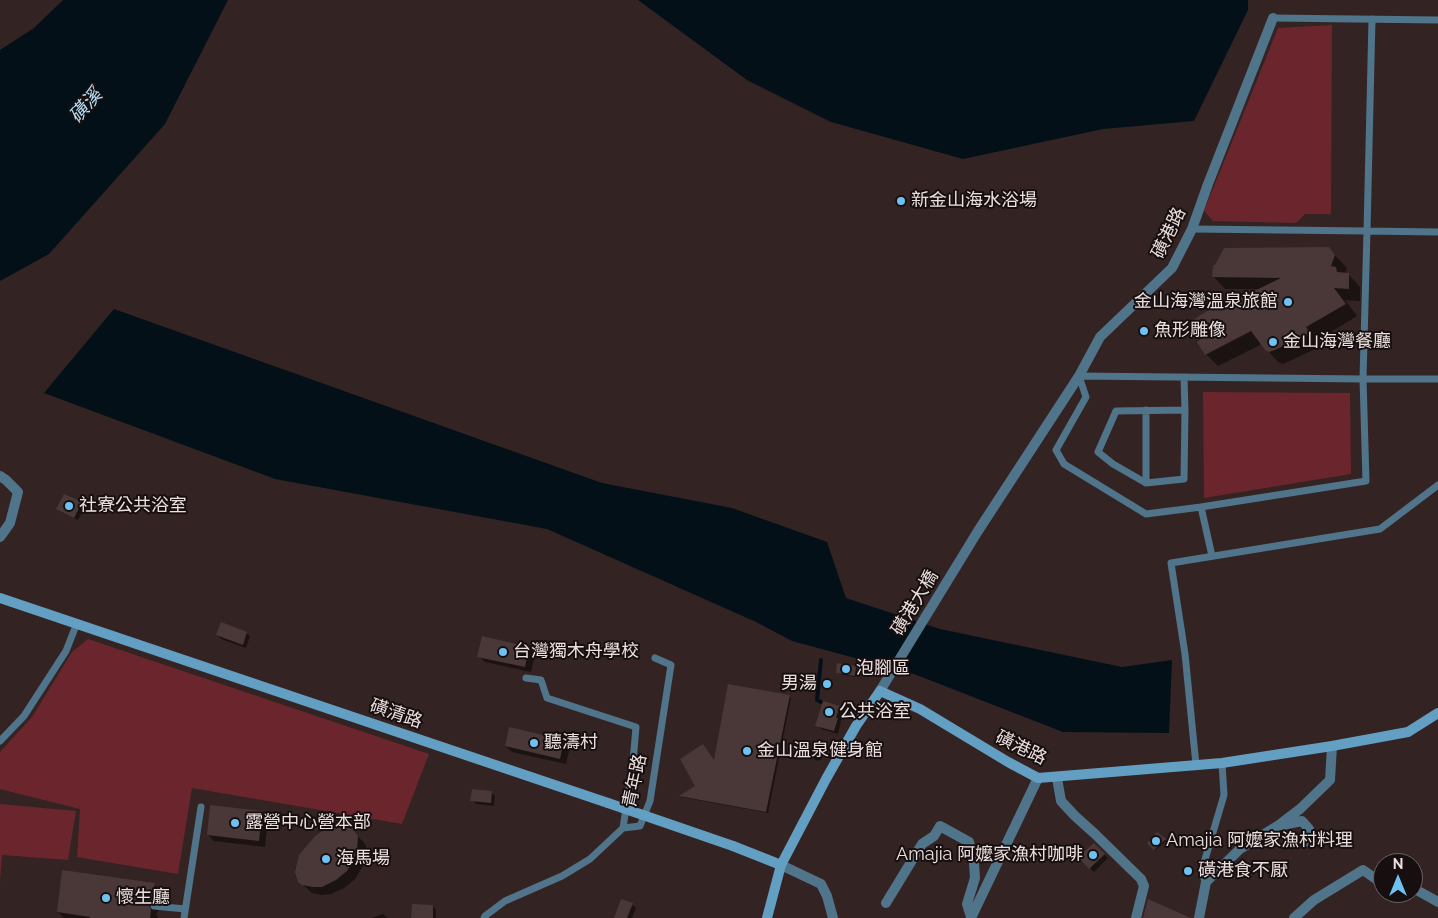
<!DOCTYPE html>
<html>
<head>
<meta charset="utf-8">
<style>
  body { margin:0 }
  #map { position:relative; width:1438px; height:918px; overflow:hidden; background:#342323; font-family:Raleway,sans-serif }
  canvas { display:block }
  .north { position:absolute; left:1373px; top:853px; width:50px; height:50px; box-sizing:border-box; background:#170f0f; border:1px solid #6c6262; border-radius:50%; rotate:0deg; font-size:14px; font-weight:700; line-height:20px; text-align:center; color:#ecdfdf }
  .north::after { content:''; display:block; margin:auto; width:18px; height:22px; background:#6dc2f3; clip-path:polygon(50% 0,100% 100%,50% 72%,0 100%) }
</style>
</head>
<body>
<div id="map">
<canvas width="1438" height="918"></canvas>
<div class="north">N</div>
</div>
<script>
const ctx = document.querySelector('canvas').getContext('2d');
ctx.lineJoin = 'round';
function fill(path, color) { ctx.fillStyle = color; ctx.fill(path, 'evenodd'); }
const shape = rows => new Path2D(rows.map(r => 'M' + r).join(''));
function stroke(path, color, width, dash) { ctx.strokeStyle = color; ctx.lineWidth = width; ctx.lineCap = dash ? 'butt' : 'round'; ctx.setLineDash(dash || []); ctx.stroke(path); }
function drawText(font, color, halo, rows, align = 'center') {
  ctx.font = font + ' Raleway,"Noto Sans TC",sans-serif'; ctx.lineWidth = 4; ctx.setLineDash([]); ctx.textBaseline = 'middle'; ctx.strokeStyle = halo; ctx.fillStyle = color; for (const [text, x, y, turn = 0] of rows) {
    ctx.save(); ctx.translate(x, y); ctx.rotate((+turn || 0) * Math.PI / 180); ctx.textAlign = isNaN(turn) ? turn : align; if (halo) ctx.strokeText(text, 0, 0); ctx.fillText(text, 0, 0); ctx.restore();
  }
}
const green = shape([
  [1332,25,1331,214,1305,214,1296,223,1213,221,1204,211,1278,28],
  [1203,392,1350,393,1351,474,1204,498],
  [88,639,429,754,402,824,192,788,178,874,77,857,80,809,0,789,0,752,32,717,72,652],
  [0,804,76,811,68,860,2,855,0,883]
]);
const water = shape([
  [63,0,228,0,165,124,49,254,0,281,0,50,34,28],
  [638,0,1248,0,1248,10,1194,121,1103,129,963,159,831,122,747,80],
  [114,309,602,483,732,508,827,542,846,598,940,629,1122,667,1172,660,1169,733,1063,732,914,674,792,641,756,622,547,529,275,479,44,393]
]);
const shadow = shape([
  [1329,249,1347,268,1345,274,1348,274,1360,287,1360,301,1345,300,1357,316,1318,340,1322,346,1283,364,1278,362,1262,344,1218,366,1206,354,1203,340,1213,313,1261,289,1225,289,1213,276],
  [81,503,85,507,78,520,62,512,58,508],
  [246,633,250,636,246,648,221,639,217,635],
  [529,648,535,654,531,672,485,662,479,656],
  [856,667,857,668,856,677,839,674,837,672],
  [789,696,791,698,768,813,681,797,696,786,715,762],
  [839,708,843,711,838,734,821,729,817,725],
  [563,741,570,747,566,764,512,752,506,746],
  '812.5 755a5.5 5.5 0 1 1 11 0a5.5 5.5 0 1 1-11 0Z',
  [491,792,495,796,494,806,476,804,472,800],
  [262,812,268,818,265,847,214,841,208,835],
  [350,828,366,845,364,864,355,879,344,888,331,894,322,895,312,893,299,881],
  [1157,833,1166,841,1156,850,1149,843],
  [1094,844,1108,858,1094,872,1080,857],
  [154,884,163,893,160,909,156,914,158,918,64,918,58,912],
  [632,904,636,908,632,918,615,918],
  [433,906,436,910,436,918,413,918],
  [383,914,387,918,372,918]
]);
const stream = shape([
  [821,660,817,700,821,702]
]);
const building = shape([
  [1329,247,1335,255,1331,266,1336,267,1337,272,1349,273,1349,289,1334,288,1346,304,1306,327,1310,333,1275,350,1269,352,1265,350,1251,331,1205,355,1197,342,1201,339,1193,320,1210,309,1213,311,1281,278,1212,277,1213,265,1215,265,1224,248],
  [64,494,82,502,74,518,56,509],
  [221,622,247,632,243,645,216,635],
  [482,636,529,647,525,667,477,657],
  [837,663,856,666,855,676,836,673],
  [728,684,790,695,766,812,679,796,695,786,680,759,703,744,714,760],
  [823,701,840,706,836,718,838,718,834,731,815,726],
  [509,727,564,740,560,759,505,746],
  [472,789,492,791,491,803,470,801],
  [210,805,262,811,259,841,207,835],
  [341,825,351,827,358,836,357,855,347,871,336,880,322,887,313,887,302,885,298,882,295,872,299,855,315,836,327,828],
  [1157,832,1166,839,1154,850,1147,843],
  [1094,843,1105,854,1089,869,1078,857],
  [62,870,155,883,152,901,149,905,151,910,150,918,90,918,90,917,57,912],
  [621,899,633,903,627,918,614,918],
  [1148,899,1191,918,1143,918],
  [412,904,433,905,433,918,411,918]
]);
const lane = shape([
  [1273,18,1438,20],
  [1192,229,1367,231,1372,19],
  [1438,232,1367,231,1363,379,1366,481,1201,507,1146,514,1064,464,1056,450,1086,397,1079,376,1363,379,1438,379],
  [1184,377,1185,410,1116,411,1098,452,1113,464,1146,483,1184,479,1185,410],
  [1146,410,1146,483],
  [1201,507,1212,556],
  [526,678,541,680,547,698,636,727,633,762,623,828],
  [0,741,24,716,66,651,77,623],
  [1196,765,1185,654,1171,563,1380,529,1438,485],
  [1206,882,1201,873,1224,795,1222,763],
  [154,906,185,909],
  [184,918,201,807],
  [484,918,485,916,505,901,562,876,590,859,623,828,640,826,650,801,671,665,655,658]
]);
const street = shape([
  [0,476,6,480,18,492,10,523,0,537],
  [880,691,978,531,1079,376,1100,337,1172,268,1192,229,1208,184,1273,18],
  [1057,778,1061,801,1075,816,1095,834,1141,879,1144,886,1136,918],
  [1282,825,1302,821,1309,829,1310,836,1305,842],
  [781,865,821,884,827,896,833,918],
  [1413,888,1438,902],
  [886,903,922,844,934,836,940,826,969,842,974,863,975,878,967,904,971,917],
  [971,918,1038,778],
  [1199,918,1206,882,1240,849,1279,825,1300,809,1330,780,1332,746],
  [1294,918,1314,900,1363,870,1383,884]
]);
const secondary = shape([
  [0,598,608,803],
  [733,846,781,865],
  [767,918,781,865,826,779,856,726,880,691,920,709,1008,762,1038,778,1222,763,1332,746,1408,732,1438,713]
]);
const secondaryBridge = shape([
  [608,803,733,846]
]);
const markers = [
  [901,201,5,"#6dc2f3"],
  [1288,302,5,"#6dc2f3"],
  [1144,331,5,"#6dc2f3"],
  [1273,342,5,"#6dc2f3"],
  [69,506,5,"#6dc2f3"],
  [503,652,5,"#6dc2f3"],
  [846,669,5,"#6dc2f3"],
  [827,684,5,"#6dc2f3"],
  [829,712,5,"#6dc2f3"],
  [534,743,5,"#6dc2f3"],
  [747,751,5,"#6dc2f3"],
  [235,823,5,"#6dc2f3"],
  [1156,841,5,"#6dc2f3"],
  [1093,855,5,"#6dc2f3"],
  [326,859,5,"#6dc2f3"],
  [1188,871,5,"#6dc2f3"],
  [106,898,5,"#6dc2f3"]
];
const poiNames = [
  ["新金山海水浴場",911,201],
  ["金山海灣溫泉旅館",1278,302,"right"],
  ["魚形雕像",1154,331],
  ["金山海灣餐廳",1283,342],
  ["社寮公共浴室",79,506],
  ["台灣獨木舟學校",513,652],
  ["泡腳區",856,669],
  ["男湯",817,684,"right"],
  ["公共浴室",839,712],
  ["聽濤村",544,743],
  ["金山溫泉健身館",757,751],
  ["露營中心營本部",245,823],
  ["Amajia 阿嬤家漁村料理",1166,841],
  ["Amajia 阿嬤家漁村咖啡",1083,855,"right"],
  ["海馬場",336,859],
  ["磺港食不厭",1198,871],
  ["懷生廳",116,898]
];
const streetNames = [
  ["磺港路",1169,233,-64],
  ["磺港大橋",915,603,-59],
  ["磺清路",396,714,19],
  ["磺港路",1021,748,26],
  ["青年路",635,781,-78]
];
const waterNames = [
  ["磺溪",86,106,-49]
];
fill(green, '#6a262c');
fill(water, '#041017');
fill(shadow, '#0007');
stroke(stream, '#041017', 4);
fill(building, '#4a3737');
stroke(lane, '#50748a', 7);
stroke(street, '#50748a', 10);
stroke(secondary, '#639fc2', 10);
stroke(secondaryBridge, '#639fc2', 10);
for (const [x, y, r, color] of markers) { const dot = new Path2D(); dot.arc(x, y, r, 0, 2 * Math.PI); ctx.fillStyle = color; ctx.fill(dot); stroke(dot, '#170f0f', 2); }
drawText('18px', '#ecdfdf', '#170f0f', poiNames, 'left');
drawText('18px', '#ecdfdf', '#170f0f', streetNames);
drawText('italic 19px', '#b5e1fd', '#170f0f', waterNames);
</script>
</body>
</html>
